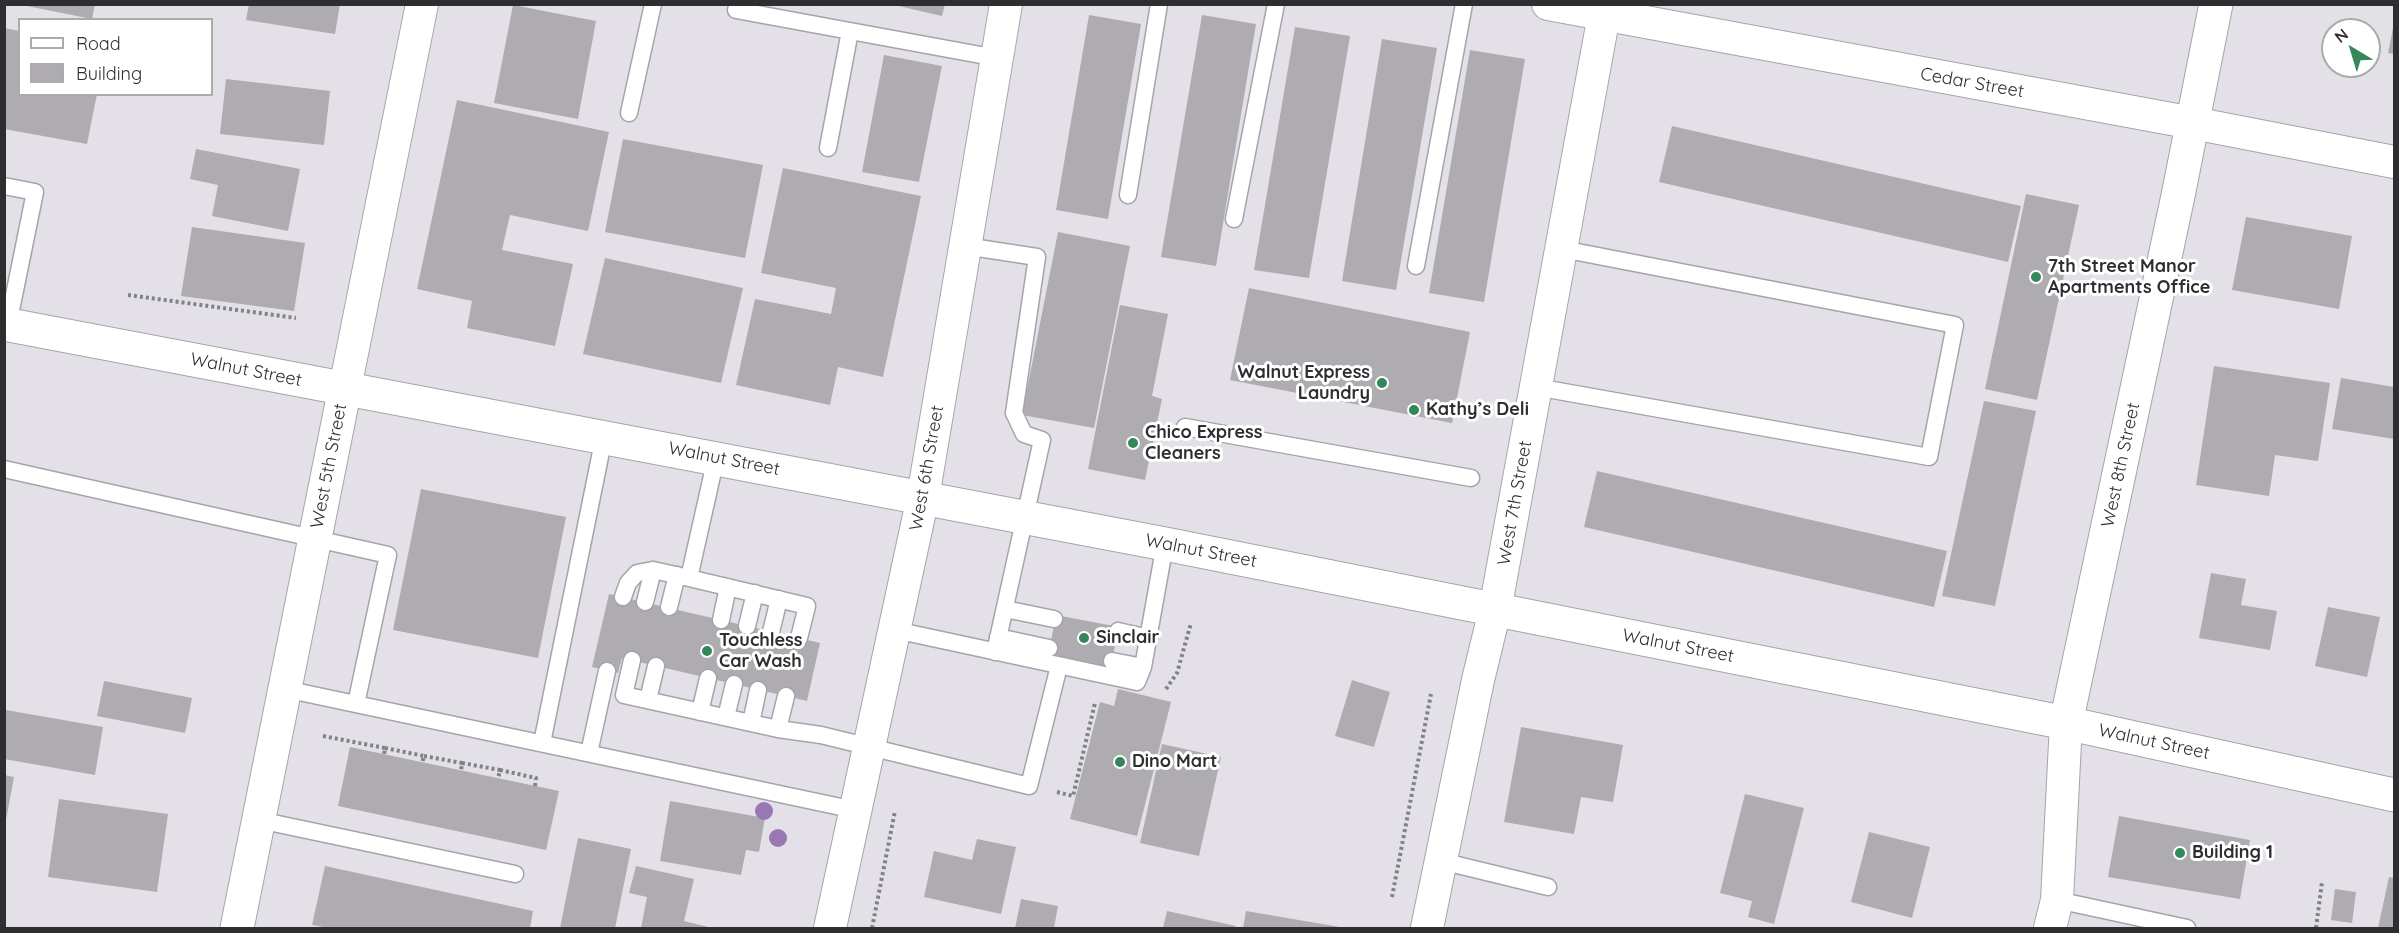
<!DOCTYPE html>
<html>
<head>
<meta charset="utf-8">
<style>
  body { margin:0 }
  #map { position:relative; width:2399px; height:933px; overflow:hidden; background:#e3e1e7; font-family:Quicksand,sans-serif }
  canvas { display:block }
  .frame { position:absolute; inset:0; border:6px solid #2e2d2f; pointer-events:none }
  .legend { position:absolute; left:18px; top:18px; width:195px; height:78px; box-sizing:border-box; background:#fff; border:2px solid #ababac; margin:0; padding:8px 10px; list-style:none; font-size:18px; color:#2e2d2f }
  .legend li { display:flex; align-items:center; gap:12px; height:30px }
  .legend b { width:30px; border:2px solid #ababac }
  .north { position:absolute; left:2321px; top:18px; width:60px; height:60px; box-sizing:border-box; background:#fff; border:2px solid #ababac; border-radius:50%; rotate:322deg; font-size:16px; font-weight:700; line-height:24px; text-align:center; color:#2e2d2f }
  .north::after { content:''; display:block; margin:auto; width:21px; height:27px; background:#348759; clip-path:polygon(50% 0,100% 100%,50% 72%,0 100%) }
</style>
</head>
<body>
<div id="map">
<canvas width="2399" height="933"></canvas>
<div class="frame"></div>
<ul class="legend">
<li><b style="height:8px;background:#fff"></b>Road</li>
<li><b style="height:16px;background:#aeabb1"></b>Building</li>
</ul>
<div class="north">N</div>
</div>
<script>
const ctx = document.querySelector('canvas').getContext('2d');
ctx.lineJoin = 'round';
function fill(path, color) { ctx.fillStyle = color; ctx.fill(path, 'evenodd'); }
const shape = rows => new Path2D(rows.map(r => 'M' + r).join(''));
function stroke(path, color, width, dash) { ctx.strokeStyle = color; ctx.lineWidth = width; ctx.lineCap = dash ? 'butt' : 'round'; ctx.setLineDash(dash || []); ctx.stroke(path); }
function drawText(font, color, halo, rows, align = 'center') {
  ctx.font = font + ' Quicksand,sans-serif'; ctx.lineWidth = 6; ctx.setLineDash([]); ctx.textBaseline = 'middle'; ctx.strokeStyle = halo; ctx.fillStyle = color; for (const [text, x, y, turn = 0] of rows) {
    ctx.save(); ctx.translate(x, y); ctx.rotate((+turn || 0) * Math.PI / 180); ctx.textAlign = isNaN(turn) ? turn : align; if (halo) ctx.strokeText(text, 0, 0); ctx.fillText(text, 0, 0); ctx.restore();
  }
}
const building = shape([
  [17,4,95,4,92,19],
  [249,4,340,4,335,34,246,20],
  [890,4,945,4,942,16],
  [513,5,596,21,578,119,494,103],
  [1089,15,1141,24,1108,219,1056,210],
  [1202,15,1256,24,1216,266,1161,257],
  [1295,27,1350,36,1309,278,1254,270],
  [4,28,20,31,20,94,97,94,87,144,4,129],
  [2393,28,2394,28,2394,54,2388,53],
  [1382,39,1437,48,1396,290,1342,281],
  [1470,50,1525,59,1484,302,1429,293],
  [884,55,942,66,919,182,862,172],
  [226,79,330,91,324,145,220,134],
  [457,100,609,132,588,231,510,215,502,250,573,264,555,346,467,328,472,301,417,289],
  [1672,126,2021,206,2008,262,1659,182],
  [623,139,763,165,745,258,605,232],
  [196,149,300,169,288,231,212,216,218,185,190,179],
  [783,168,921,196,883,377,838,367,830,405,736,385,755,299,831,314,836,288,761,273],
  [2026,194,2079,205,2037,400,1985,389],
  [2246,217,2352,236,2339,309,2232,290],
  [192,227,305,243,294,311,181,296],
  [1058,232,1130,246,1094,428,1022,415],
  [605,258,743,288,721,383,583,354],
  [1249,288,1470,332,1452,423,1230,380],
  [1120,305,1168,314,1152,396,1162,399,1145,480,1088,469],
  [2214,366,2330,383,2318,461,2275,455,2269,496,2196,485],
  [2341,378,2394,387,2394,439,2332,429],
  [1984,401,2036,411,1995,606,1942,596],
  [1597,471,1947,551,1934,607,1584,527],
  [421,489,566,517,538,658,393,630],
  [2211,573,2246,579,2241,605,2277,611,2270,650,2199,638],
  [609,594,820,643,807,701,622,658,618,673,592,667],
  [2328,607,2380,617,2367,677,2315,666],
  [1056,615,1119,627,1110,669,1048,657],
  [1352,680,1390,692,1374,747,1335,736],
  [104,681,192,698,185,733,97,716],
  [1118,689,1171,702,1137,836,1070,819,1100,702,1114,706],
  [6,710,103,727,95,775,4,759],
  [1521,727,1623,745,1613,802,1581,797,1574,834,1504,822],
  [1162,744,1221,757,1199,856,1140,843],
  [350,747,559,791,546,850,338,806],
  [4,775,14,777,6,820,4,820],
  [1745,794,1804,808,1774,924,1748,917,1752,901,1720,893],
  [59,799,168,814,157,892,48,877],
  [670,801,765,818,759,852,746,850,741,875,660,861],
  [2119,816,2250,840,2240,899,2108,877],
  [1869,832,1930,847,1912,918,1851,902],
  [578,838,631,849,615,928,560,928],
  [977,839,1016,847,1001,914,924,897,934,851,972,860],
  [325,866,533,911,530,928,329,928,312,925],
  [636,866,694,879,684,921,712,928,641,928,647,897,629,893],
  [2389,877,2394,878,2394,928,2378,928],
  [2335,889,2356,892,2352,923,2331,920],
  [1021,899,1058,906,1054,928,1015,928],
  [1167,911,1236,926,1235,928,1163,928],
  [1246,911,1340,927,1340,928,1243,928]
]);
const path = shape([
  [128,295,296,318],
  [1166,689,1177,673,1191,623],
  [323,736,385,748,384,755],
  [385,748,424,756,422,763],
  [424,756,462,763,461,771],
  [462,763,500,770,498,779],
  [500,770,536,778,535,786],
  [1057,792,1073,796,1095,703],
  [1392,897,1431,694],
  [872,928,895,811],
  [2316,928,2322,882]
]);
const lane = shape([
  [736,10,850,31],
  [629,113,653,4],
  [828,148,850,31,997,58],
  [4,186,35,192,8,325],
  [1128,195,1159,4],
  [1234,219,1276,4],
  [965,246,1037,257,1014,413,1024,434,1042,440,995,652],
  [1416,266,1464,4],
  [1536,387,1929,457,1955,325,1562,249],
  [1185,427,1471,478],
  [4,469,388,555,356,704],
  [689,578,716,458],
  [623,597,628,583,637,573,653,570,689,578,807,606,799,638],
  [645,602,653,570],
  [669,607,677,575],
  [1005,609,1054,619],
  [721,620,728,587],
  [747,626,755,593],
  [895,630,1137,682,1143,667,1165,544],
  [1118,631,1149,638],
  [771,632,779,599],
  [998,637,1049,648],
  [632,660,624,695,778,729,821,735,1029,786,1059,666],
  [1112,661,1143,667],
  [285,689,855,810],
  [648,700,656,666],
  [700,712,708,678],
  [726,717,734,684],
  [751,723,758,690],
  [778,729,786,696],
  [542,743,604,437],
  [589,753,607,671],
  [259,820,515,874],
  [1441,861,1548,887],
  [2057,900,2187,928]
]);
const street = shape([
  [1548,4,2193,123,2394,162],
  [345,388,422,4],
  [830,928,923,497,1006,4],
  [1427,928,1478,680,1495,610,1606,4],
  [2050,928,2057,900,2066,723]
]);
const secondary = shape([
  [237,928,345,388]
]);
const primary = shape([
  [4,324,1165,544,2066,723,2394,795],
  [2066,723,2179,191,2216,4]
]);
const trees = [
  [764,811],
  [778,838]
];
const markers = [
  [2036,277,6,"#348759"],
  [1382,383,6,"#348759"],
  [1414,410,6,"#348759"],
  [1133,443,6,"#348759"],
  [1084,638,6,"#348759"],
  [707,651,6,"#348759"],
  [1120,762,6,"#348759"],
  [2180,853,6,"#348759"]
];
const streetNames = [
  ["Cedar Street",1972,83,10],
  ["Walnut Street",246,370,11],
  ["Walnut Street",724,459,11],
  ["West 8th Street",2121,465,-78],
  ["West 5th Street",329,466,-79],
  ["West 6th Street",927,468,-80],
  ["West 7th Street",1515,503,-80],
  ["Walnut Street",1201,551,11],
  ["Walnut Street",1678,646,11],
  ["Walnut Street",2154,742,12]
];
const poiNames = [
  ["7th Street Manor",2048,267],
  ["Apartments Office",2048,288],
  ["Walnut Express",1370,373,"right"],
  ["Laundry",1370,394,"right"],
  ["Kathy’s Deli",1426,410],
  ["Chico Express",1145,433],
  ["Cleaners",1145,454],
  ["Sinclair",1096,638],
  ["Touchless",719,641],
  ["Car Wash",719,662],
  ["Dino Mart",1132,762],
  ["Building 1",2192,853]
];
fill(building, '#aeabb1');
stroke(lane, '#a6a4aa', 19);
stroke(street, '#a6a4aa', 34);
stroke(secondary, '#a6a4aa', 35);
stroke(primary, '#a6a4aa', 35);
stroke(path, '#828185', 4, [3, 3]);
stroke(lane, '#fff', 16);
stroke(street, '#fff', 32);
stroke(secondary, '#fff', 33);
stroke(primary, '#fff', 33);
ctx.fillStyle = '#9878b3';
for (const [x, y] of trees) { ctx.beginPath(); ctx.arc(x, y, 9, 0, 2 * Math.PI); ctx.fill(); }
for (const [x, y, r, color] of markers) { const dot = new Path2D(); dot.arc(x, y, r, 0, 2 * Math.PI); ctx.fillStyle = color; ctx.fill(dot); stroke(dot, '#fff', 2); }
drawText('18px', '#2e2d2f', '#fff', streetNames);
drawText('bold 18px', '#2e2d2f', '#fff', poiNames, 'left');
</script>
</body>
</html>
